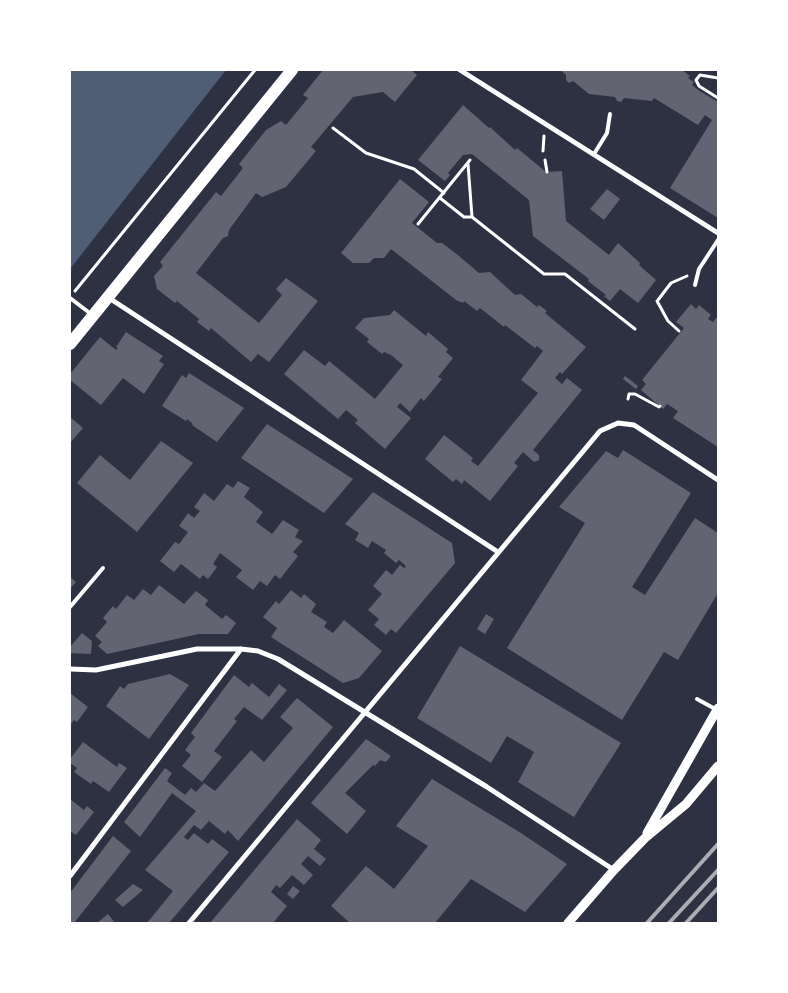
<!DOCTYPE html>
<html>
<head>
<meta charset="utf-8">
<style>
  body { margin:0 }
  #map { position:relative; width:788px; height:993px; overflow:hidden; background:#2d3142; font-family:Quicksand,sans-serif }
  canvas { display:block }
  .frame { position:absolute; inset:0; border:71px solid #fff; pointer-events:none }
</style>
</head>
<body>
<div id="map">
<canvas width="788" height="993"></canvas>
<div class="frame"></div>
</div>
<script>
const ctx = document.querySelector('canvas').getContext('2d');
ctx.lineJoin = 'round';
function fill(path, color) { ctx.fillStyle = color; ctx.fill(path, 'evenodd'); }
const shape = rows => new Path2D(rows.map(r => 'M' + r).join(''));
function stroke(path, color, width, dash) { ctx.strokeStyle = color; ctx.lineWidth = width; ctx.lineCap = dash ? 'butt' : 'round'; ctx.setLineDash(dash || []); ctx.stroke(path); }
const water = shape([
  [70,70,226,70,70,269]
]);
const building = shape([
  [323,70,411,70,417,75,395,102,383,92,353,97,311,147,316,151,286,187,262,197,256,193,229,230,228,236,223,238,196,273,259,323,282,295,276,289,286,278,318,301,269,362,258,354,251,362,211,328,209,331,197,322,199,319,177,301,175,303,157,289,154,276,163,266,160,262,216,192,221,196,243,168,239,164,266,130,281,121,286,125,308,98,303,95],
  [560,70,682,70,690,76,688,78,694,82,692,85,698,90,718,102,718,218,670,188,712,120,705,115,698,125,654,98,652,101,624,98,621,102,617,101,615,97,589,94,573,81,569,83,566,80,566,75],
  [463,105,489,128,490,127,515,150,517,148,546,172,562,171,566,221,609,255,618,243,640,263,639,265,656,280,638,303,620,289,610,301,604,296,606,295,588,281,589,279,533,236,529,200,472,154,463,155,448,173,450,175,445,181,418,160],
  [400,179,429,202,412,223,437,243,442,243,459,256,479,273,490,272,515,295,521,294,537,307,539,305,547,311,545,313,586,347,562,374,560,372,555,378,562,384,567,378,582,390,533,450,539,455,539,460,534,462,523,452,514,463,518,466,490,501,464,480,462,484,456,479,453,482,425,459,444,435,473,458,471,461,478,466,538,393,521,380,543,351,537,346,535,348,505,325,504,327,480,308,477,311,464,301,463,303,456,300,391,249,384,258,374,258,369,263,353,263,341,253],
  [607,189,620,199,604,220,590,209],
  [691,304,696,309,699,305,711,315,708,319,713,322,718,316,718,447,673,418,678,411,667,404,663,409,641,390,646,384,642,380,684,328,676,322],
  [394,310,426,336,428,332,448,349,446,352,453,358,438,377,442,379,424,401,421,398,410,412,400,403,397,407,411,418,385,449,355,423,358,420,346,410,338,419,284,374,304,350,325,366,329,361,375,399,403,365,391,355,384,352,382,354,367,342,369,339,355,328,364,318,390,315],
  [126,332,163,356,159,361,164,364,144,394,123,378,101,405,70,380,70,374,100,337,116,350,118,348,116,347],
  [189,373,244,408,217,442,192,425,193,424,187,419,186,421,162,406,182,375,186,378],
  [625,376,638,386,636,389,623,379],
  [70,417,83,428,70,443],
  [267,424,353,479,324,513,241,458],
  [161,441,193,463,137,532,77,483,100,455,130,480],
  [623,450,691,493,632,587,645,595,695,518,718,533,718,593,678,660,664,652,622,720,507,648,585,523,559,507,606,451,618,458],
  [238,481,250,488,244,497,263,512,256,522,272,534,283,520,299,530,295,537,303,541,293,552,298,556,280,579,275,575,267,586,260,581,253,590,236,577,242,570,220,553,213,564,217,567,208,579,203,575,200,579,181,564,174,572,160,561,175,542,179,544,188,532,179,526,188,513,194,518,200,511,194,507,204,493,214,501,227,484,233,488],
  [373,492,452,543,455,563,396,633,391,629,386,635,374,625,379,619,368,610,382,594,373,586,386,570,392,575,400,565,404,568,406,566,399,560,396,563,384,553,386,550,372,541,368,548,355,540,359,533,345,524],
  [70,577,76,582,70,589],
  [159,585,184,604,196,591,208,600,205,605,222,619,226,615,236,623,228,634,199,634,107,654,98,646,102,642,95,636,107,622,103,618,113,606,116,609,127,595,134,600,143,589,151,595],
  [291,590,301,598,304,594,316,604,311,612,327,622,324,627,333,633,344,620,382,651,359,678,343,683,271,637,277,628,263,617,276,601,279,604],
  [486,614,494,619,485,634,477,629],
  [82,633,92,641,91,654,70,653,70,647],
  [460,646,621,743,574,817,518,782,534,752,507,736,491,763,417,718],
  [170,674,189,685,149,739,106,706,120,686,124,689,128,684],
  [234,675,249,687,252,683,269,697,279,684,287,690,262,720,244,707,234,719,237,721,214,751,222,757,202,782,182,766,191,755,185,750,195,737,191,733],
  [70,693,88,707,77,722,74,720,70,725],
  [297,698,333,727,238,841,228,830,225,834,209,821,201,830,194,825,184,837,188,840,194,833,208,844,212,839,229,852,169,923,147,923,173,891,145,870,196,811,172,793,140,837,124,822,165,768,172,773,167,781,185,795,191,788,196,792,204,783,215,791,251,750,264,762,293,728,280,717],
  [366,739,391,756,386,762,380,760,375,766,373,765,345,793,366,811,347,834,311,803],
  [83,742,117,767,119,763,127,768,109,792,93,781,91,784,74,772,77,768,70,763,70,759],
  [432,779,521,833,567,864,525,912,471,879,435,923,350,923,331,906,366,866,394,889,428,846,396,826],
  [70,799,84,810,87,806,94,812,76,835,70,831],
  [297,819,321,840,314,849,326,859,320,866,308,856,301,864,313,875,304,885,292,875,280,888,276,885,271,892,287,906,273,923,210,923],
  [113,836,131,851,74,923,70,923,70,893],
  [133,884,143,890,123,907,115,900],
  [293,886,300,891,293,899,287,894],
  [108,914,115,923,97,923]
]);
const path = shape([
  [718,98,699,86,696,80,700,75,718,78],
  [333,128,366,153,414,169,444,193],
  [543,151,544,136],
  [545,160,547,172],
  [468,164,472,217],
  [440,198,464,217,472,217,544,274,565,274,635,329],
  [418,224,470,160],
  [75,291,255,70],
  [658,300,671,283,687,276],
  [657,301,668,321,679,331],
  [628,399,629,394,635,394,659,407,660,406]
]);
const service = shape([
  [594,154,607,133,610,114],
  [695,285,699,269,718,240],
  [70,298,91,314],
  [70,607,103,568],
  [697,699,717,710]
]);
const minor = shape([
  [460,70,718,233],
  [109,298,498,552],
  [70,669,96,670,197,649,241,649,258,651,278,659,487,787,614,870],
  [70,876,241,649],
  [189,923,600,431,618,423,634,425,718,480]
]);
const tertiary = shape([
  [647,833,718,708],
  [568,923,614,870,645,838,686,804,718,766]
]);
const primary = shape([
  [70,344,292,70]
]);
const rail = shape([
  [647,923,718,844],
  [669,923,718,870],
  [686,923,718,888]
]);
fill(water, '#4f5d75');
fill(building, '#626471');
stroke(path, '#fff', 3);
stroke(service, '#fff', 4);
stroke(minor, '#fff', 5);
stroke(tertiary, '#fff', 9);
stroke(primary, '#fff', 12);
stroke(rail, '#abadb3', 4);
</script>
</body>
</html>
